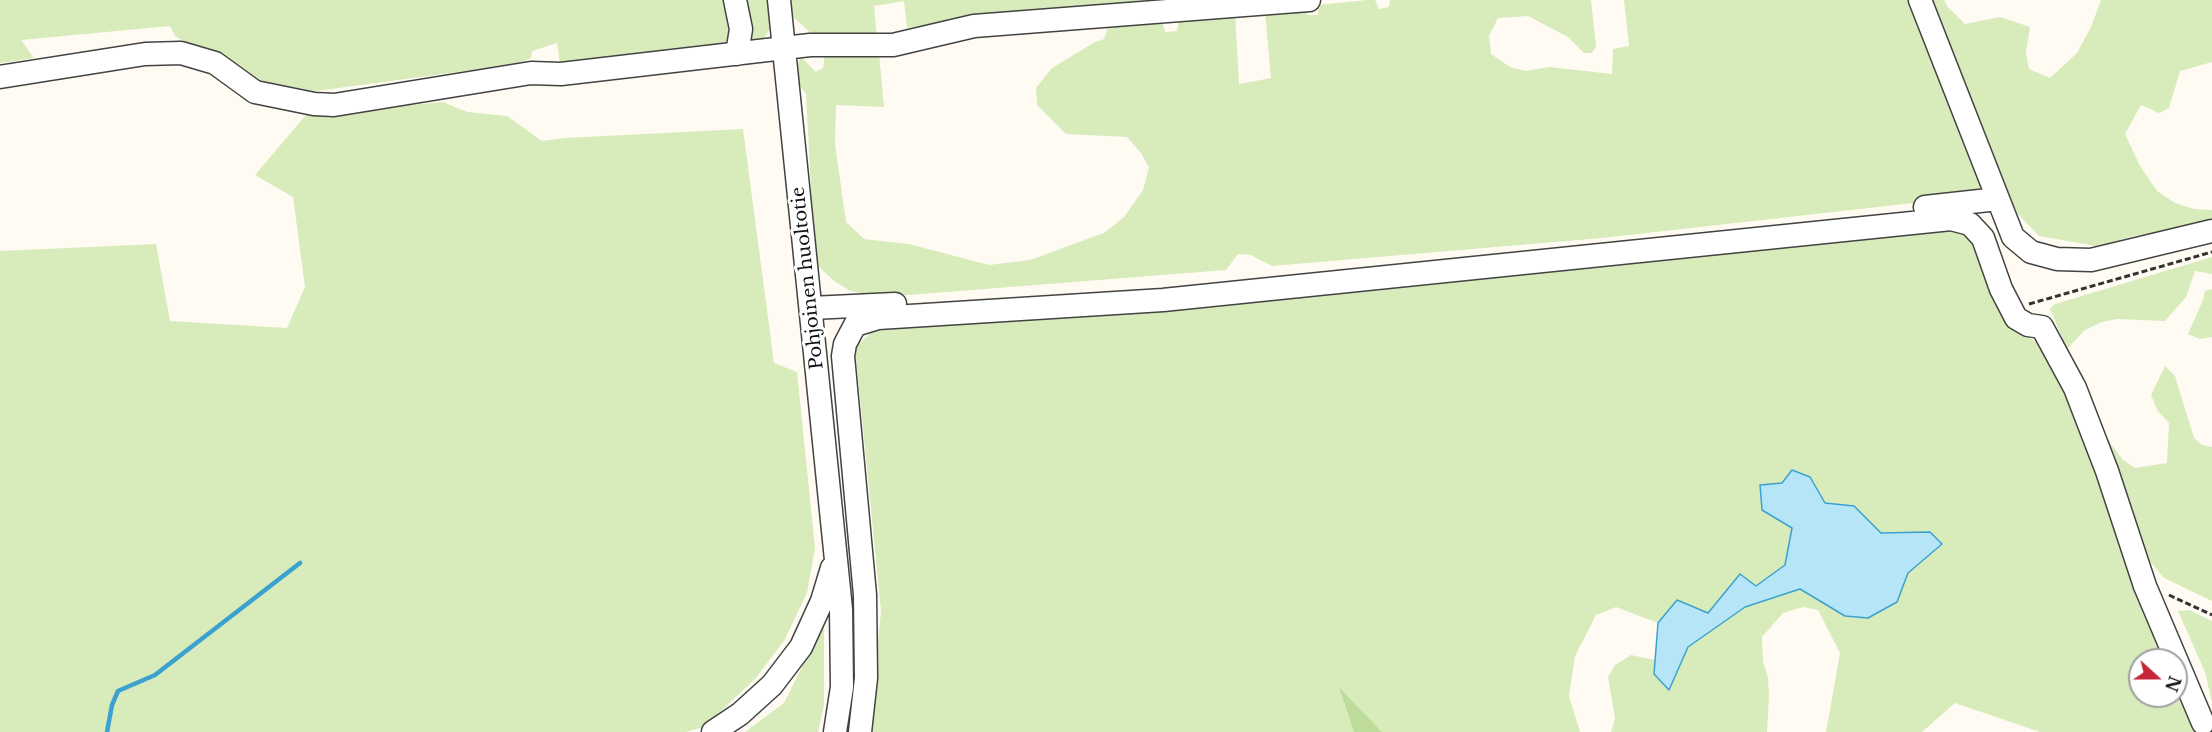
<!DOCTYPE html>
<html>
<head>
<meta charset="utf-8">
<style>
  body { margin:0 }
  #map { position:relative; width:2212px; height:732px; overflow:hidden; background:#fffbf3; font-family:"Libre Baskerville",serif }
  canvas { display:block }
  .north { position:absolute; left:2128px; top:648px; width:60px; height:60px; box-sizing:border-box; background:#fff; border:2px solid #9f9f9f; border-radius:50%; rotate:111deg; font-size:16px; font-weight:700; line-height:24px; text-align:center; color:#101010 }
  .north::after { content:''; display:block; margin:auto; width:21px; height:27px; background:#c42439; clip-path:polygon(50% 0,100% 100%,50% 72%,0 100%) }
</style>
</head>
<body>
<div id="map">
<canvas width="2212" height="732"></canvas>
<div class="north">N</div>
</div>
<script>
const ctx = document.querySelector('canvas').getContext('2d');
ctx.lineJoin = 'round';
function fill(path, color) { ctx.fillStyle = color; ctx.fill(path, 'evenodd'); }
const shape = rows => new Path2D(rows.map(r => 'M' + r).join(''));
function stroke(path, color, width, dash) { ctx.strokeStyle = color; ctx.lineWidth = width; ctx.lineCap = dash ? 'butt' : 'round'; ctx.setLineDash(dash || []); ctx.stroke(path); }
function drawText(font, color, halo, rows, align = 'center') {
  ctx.font = font + ' "Libre Baskerville",serif'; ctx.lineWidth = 6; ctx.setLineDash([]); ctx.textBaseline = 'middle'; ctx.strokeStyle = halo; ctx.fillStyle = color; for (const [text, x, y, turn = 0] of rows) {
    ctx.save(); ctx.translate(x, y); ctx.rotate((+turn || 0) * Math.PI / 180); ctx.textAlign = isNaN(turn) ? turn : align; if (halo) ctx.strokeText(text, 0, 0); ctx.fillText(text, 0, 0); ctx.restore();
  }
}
const green = shape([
  [0,0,726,0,731,25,728,44,560,63,557,43,532,51,531,58,517,64,294,94,258,85,175,36,170,26,21,40,34,58,0,63],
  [739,0,771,0,773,23,763,40,745,46],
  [789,0,1233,0,990,17,907,28,904,1,874,6,877,38,814,36,791,15],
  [1367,0,1375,0,1379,9,1389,7,1390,0,1591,0,1596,46,1592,53,1584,53,1568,37,1528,16,1498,18,1489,36,1491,54,1510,67,1526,71,1549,67,1612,74,1613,49,1629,46,1624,0,1909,0,1983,186,1978,195,1967,197,1602,238,1272,266,1251,255,1238,254,1226,270,883,297,850,291,834,281,815,263,806,94,797,82,796,66,801,57,816,72,823,68,825,53,879,53,884,107,836,105,835,144,846,222,864,239,909,244,989,265,1030,260,1104,233,1124,217,1143,190,1149,167,1141,153,1127,137,1066,134,1037,105,1036,88,1052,68,1095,42,1104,39,1108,27,1162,20,1165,32,1177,31,1179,20,1235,14,1239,84,1271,78,1265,12,1305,6,1307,15,1318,15,1319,5],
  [1932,0,1944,0,1947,6,1965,24,2000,17,2030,27,2026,52,2029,69,2050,78,2077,53,2091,27,2101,0,2212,0,2212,62,2180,71,2169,108,2159,113,2141,105,2125,134,2140,166,2157,191,2175,203,2194,209,2212,210,2212,227,2138,235,2096,246,2039,236,2013,209],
  [443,102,467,112,507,116,542,141,565,138,743,129,774,363,797,372,815,548,807,593,784,641,755,679,704,727,686,732,0,732,0,251,156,244,170,321,287,328,305,287,293,197,255,175,306,115],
  [1954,225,1974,235,2014,329,2044,346,2055,364,2168,660,2140,660,2140,696,2176,696,2176,682,2195,732,2040,732,1955,703,1922,732,1826,732,1840,653,1818,610,1803,607,1783,613,1762,637,1763,662,1768,677,1769,695,1767,732,1611,732,1615,718,1608,677,1615,665,1631,655,1655,660,1654,674,1669,690,1687,647,1745,607,1800,589,1845,616,1897,602,1908,573,1941,544,1930,532,1881,533,1854,506,1825,503,1810,477,1762,510,1792,528,1785,565,1756,586,1740,574,1708,613,1677,600,1658,623,1616,607,1596,615,1575,656,1569,696,1580,732,1382,732,1340,688,1354,732,869,732,881,611,855,347,873,331],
  [2212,257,2212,274,2195,271,2186,297,2165,321,2117,319,2102,322,2085,330,2067,349,2050,309,2055,304],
  [2212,289,2212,337,2200,339,2188,334,2203,300,2205,291],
  [2165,366,2175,376,2194,438,2202,445,2212,447,2212,601,2164,578,2149,560,2105,436,2123,460,2135,468,2167,463,2169,423,2158,411,2151,395],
  [2189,610,2212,621,2212,703,2205,672,2178,611],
  [824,623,824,705,818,732,745,732,784,703]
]);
const forest = shape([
  [1339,687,1382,732,1354,732]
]);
const water = shape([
  [1792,470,1810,477,1825,503,1854,506,1881,533,1930,532,1942,544,1908,573,1897,602,1868,618,1845,616,1800,589,1745,607,1688,647,1669,690,1654,674,1658,623,1677,600,1708,613,1740,574,1756,586,1785,565,1792,528,1762,510,1760,485,1782,483,1792,470]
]);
const stream = shape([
  [107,732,112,705,118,691,155,675,300,563]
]);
const path = shape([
  [2029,304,2212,252],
  [2169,595,2212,615]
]);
const minor = shape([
  [735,0,741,29,737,54],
  [779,0,841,609,842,687,835,732],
  [1920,0,2013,237,2031,252,2057,259,2091,260,2212,231],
  [0,77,145,54,181,53,215,63,255,92,314,104,334,105,531,73,561,74,810,45,893,45,974,26,1309,0],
  [1925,207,1998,199],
  [811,308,895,304],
  [713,732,740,714,772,685,801,647,822,601,832,568],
  [860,732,866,678,865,595,843,356,845,344,855,325,878,318,1163,300,1951,219,1970,224,1983,238,2001,289,2016,318,2028,325,2042,327,2075,388,2107,471,2145,586,2203,723]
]);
const streetNames = [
  ["Pohjoinen huoltotie",808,278,-96]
];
fill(green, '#d8ebbb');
fill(forest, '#bddc99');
fill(water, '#b6e5f8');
stroke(water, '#3ba2d0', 1.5);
stroke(stream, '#3ba2d0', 4.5);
stroke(minor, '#434343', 25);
stroke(path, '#323232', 3, [6, 3]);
stroke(minor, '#fff', 22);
drawText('18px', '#101010', '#fff', streetNames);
</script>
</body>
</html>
